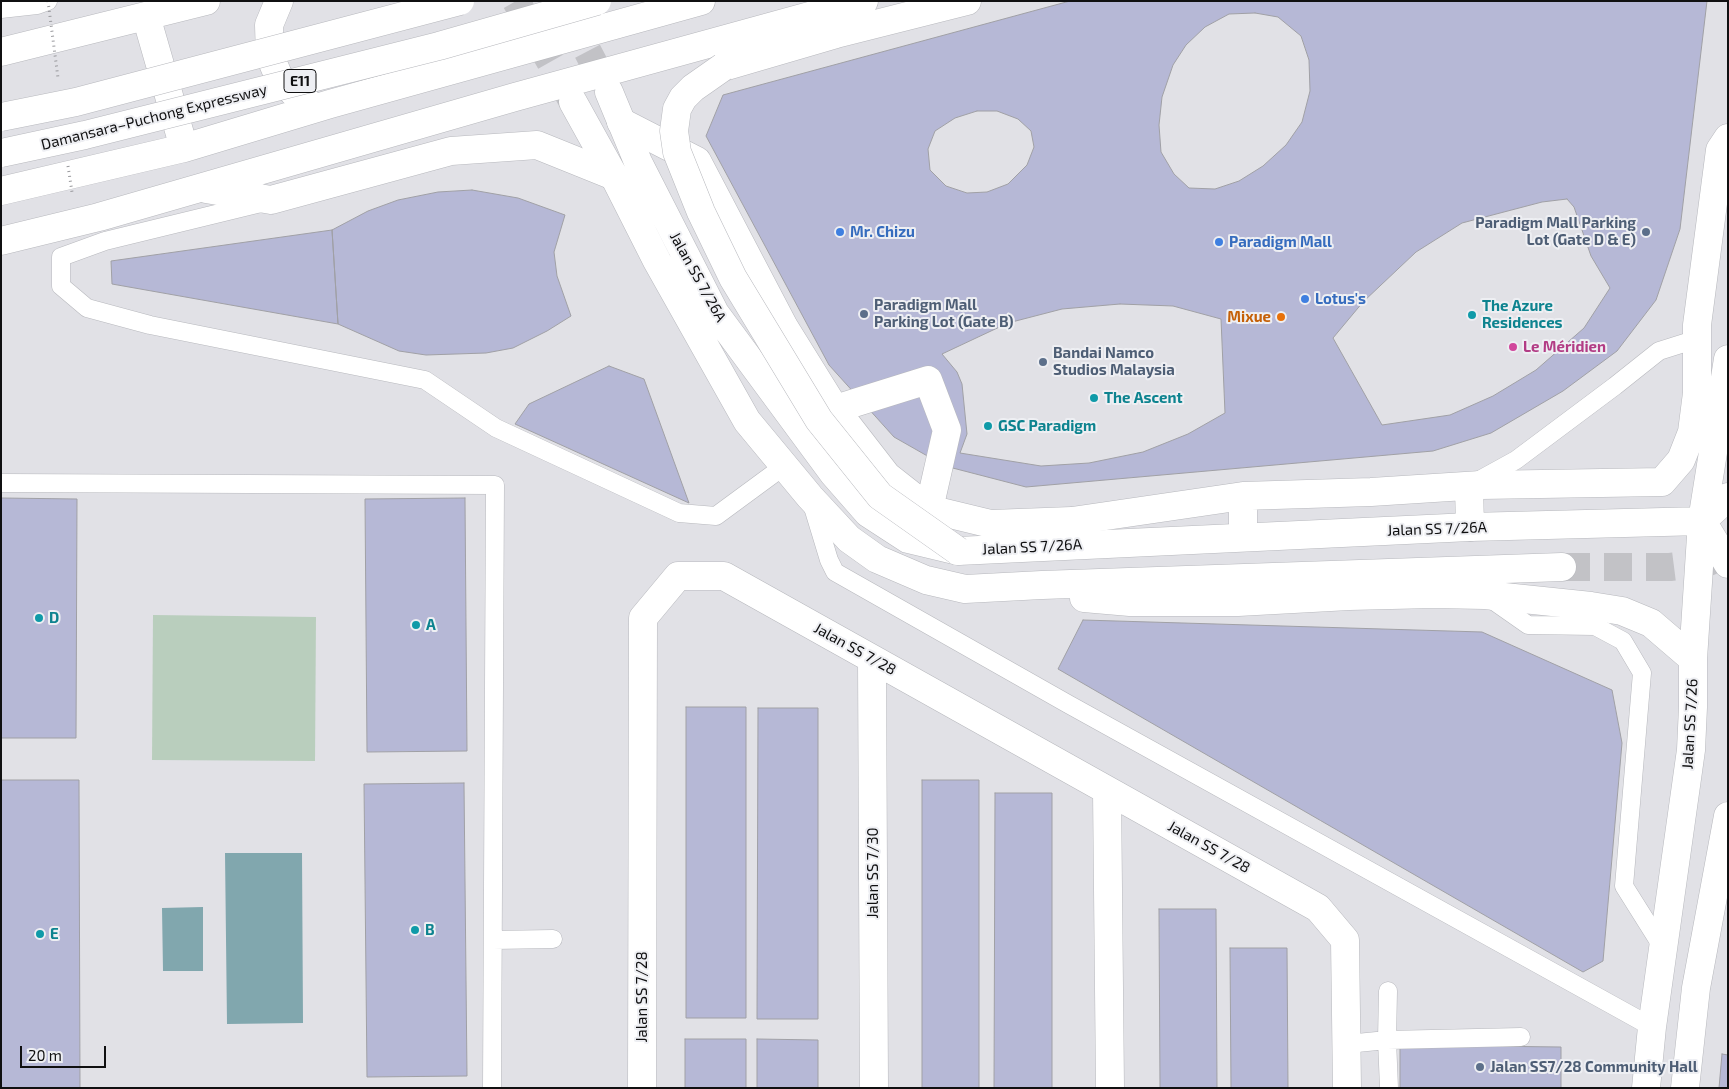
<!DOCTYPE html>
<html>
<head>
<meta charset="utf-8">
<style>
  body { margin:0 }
  #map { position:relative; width:1729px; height:1089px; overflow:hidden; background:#e1e1e6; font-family:"Exo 2",sans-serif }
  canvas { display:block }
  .frame { position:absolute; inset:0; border:2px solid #101011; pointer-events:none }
  .scale { position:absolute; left:20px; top:1046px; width:86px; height:22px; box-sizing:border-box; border:2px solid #101011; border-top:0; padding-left:6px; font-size:15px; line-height:18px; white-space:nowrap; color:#101011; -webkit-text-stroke:4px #eeeff3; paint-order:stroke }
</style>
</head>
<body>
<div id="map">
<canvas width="1729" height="1089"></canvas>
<div class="frame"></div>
<div class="scale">20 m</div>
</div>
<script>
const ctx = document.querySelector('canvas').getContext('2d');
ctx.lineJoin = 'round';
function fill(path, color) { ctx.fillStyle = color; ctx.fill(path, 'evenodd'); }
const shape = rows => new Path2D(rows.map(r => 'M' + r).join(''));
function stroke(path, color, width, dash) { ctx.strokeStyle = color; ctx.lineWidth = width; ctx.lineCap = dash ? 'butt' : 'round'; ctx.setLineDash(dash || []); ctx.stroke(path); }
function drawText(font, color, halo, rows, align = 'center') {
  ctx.font = font + ' "Exo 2",sans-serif'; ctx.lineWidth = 4; ctx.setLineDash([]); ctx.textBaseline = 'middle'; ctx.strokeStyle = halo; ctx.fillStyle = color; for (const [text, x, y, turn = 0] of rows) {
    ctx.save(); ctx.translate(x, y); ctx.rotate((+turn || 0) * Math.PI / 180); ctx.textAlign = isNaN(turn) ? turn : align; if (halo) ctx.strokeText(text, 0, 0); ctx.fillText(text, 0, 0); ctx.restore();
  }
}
const green = shape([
  [153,615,316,617,315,761,152,760]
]);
const water = shape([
  [225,853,302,853,303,1023,227,1024],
  [203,907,203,971,163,971,162,908]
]);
const building = shape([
  [1070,1,1707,1,1680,229,1656,300,1617,351,1563,391,1491,433,1433,451,1026,487,945,466,894,437,829,365,706,136,723,95,1070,1],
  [1255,13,1278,17,1301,36,1309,60,1310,91,1302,122,1286,145,1263,166,1239,181,1215,189,1189,188,1174,174,1161,152,1159,125,1162,97,1173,65,1186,45,1205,27,1229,14,1255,13],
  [977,111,997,111,1018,119,1031,131,1034,147,1027,165,1008,184,987,192,967,193,946,186,930,170,928,149,935,131,955,118,977,111],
  [472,190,518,198,565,215,554,252,557,276,571,316,547,331,513,348,486,353,426,355,399,351,338,324,332,230,368,211,398,200,438,192,472,190],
  [1567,199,1574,207,1591,256,1610,288,1584,328,1536,370,1493,396,1450,415,1382,425,1333,338,1363,302,1416,252,1462,223,1542,202,1567,199],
  [332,230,338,324,112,284,111,261,332,230],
  [1120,304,1173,306,1221,319,1225,413,1188,434,1143,452,1089,463,1041,466,960,453,967,434,962,384,957,372,942,354,1008,323,1062,309,1120,304],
  [609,366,644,379,689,503,515,424,529,404,609,366],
  [1,498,77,499,76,738,1,738,1,498],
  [465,498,467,751,367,752,365,499,465,498],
  [1083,620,1482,632,1612,690,1622,743,1603,961,1583,972,1058,669,1083,620],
  [686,707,746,707,746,1018,686,1018,686,707],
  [758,708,818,708,818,1019,757,1019,758,708],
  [1,780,79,780,80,1088,1,1088,1,780],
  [922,780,979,780,979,1088,922,1088,922,780],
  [464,783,467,1076,367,1077,364,784,464,783],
  [995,793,1052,793,1052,1088,994,1088,995,793],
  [1159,909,1216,909,1217,1088,1160,1088,1159,909],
  [1230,948,1287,948,1288,1088,1231,1088,1230,948],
  [685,1039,746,1039,746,1088,685,1088,685,1039],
  [757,1039,818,1040,818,1088,757,1088,757,1039],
  [1400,1045,1561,1047,1561,1088,1400,1088,1400,1045],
  [1722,1054,1728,1055,1728,1088,1719,1088,1722,1054]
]);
const secondaryTunnel = shape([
  [516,1,573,102],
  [568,14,609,92],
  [1562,567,1670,567,1709,562,1720,555]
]);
const lane = shape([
  [1,9,37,5,48,1],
  [261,203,105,241,61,257,61,286,87,308,150,325,425,380,496,428,679,513,716,516,784,466],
  [1476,482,1516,460,1615,386,1659,351,1697,339],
  [1,483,495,485,492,1088],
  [812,504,829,560,835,572,1068,704,1652,1027],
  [1488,597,1528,625,1595,626,1623,641,1642,673,1624,886,1663,948],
  [493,940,553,939],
  [1347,1044,1387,1040,1388,991],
  [1389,1088,1387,1040,1521,1037]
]);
const street = shape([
  [723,67,836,34,967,1],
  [621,122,697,161,784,327,835,409,887,476,929,509,991,524,1072,521,1243,496,1371,492,1481,485,1662,482,1681,460,1692,432,1697,393,1697,325,1720,150,1728,138],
  [206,189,271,200,451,151,537,145,614,176],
  [1,241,99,217,515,97,864,1],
  [835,409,928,380,947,430,929,509],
  [1469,486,1470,527],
  [1243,496,1243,537],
  [872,659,874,1088],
  [1107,790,1110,1088],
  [642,1088,643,618,678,576,724,576,1318,908,1345,940,1347,1088]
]);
const secondary = shape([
  [609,92,638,162,715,313,833,473,868,513,908,539,958,551,1470,527,1702,521,1728,497],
  [573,102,614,176,657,261,747,421,810,497,849,539,877,559,926,580,965,589,1042,585,1562,567],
  [1702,521,1728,564],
  [1084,598,1130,602,1238,602,1349,596,1433,594,1485,595,1591,606,1622,611,1651,623,1693,659],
  [1646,1088,1652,1027,1691,750,1693,707,1693,659,1702,521,1728,359],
  [1685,1088,1696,988,1728,816]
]);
const highway = shape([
  [279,1,269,25,270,56,278,75,294,93,304,96],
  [146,16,184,148],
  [1,52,206,1],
  [1,191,184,148,330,104,701,1]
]);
const pathBridge = shape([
  [48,1,58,78],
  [68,166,72,192]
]);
const secondaryBridge = shape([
  [723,67,693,88,683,98,677,109,674,131,677,152,701,212,733,278,819,420,880,496,958,551]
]);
const highwayBridge = shape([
  [1,117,76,102,460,1],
  [1,153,85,135,439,46,597,1]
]);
const markers = [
  [840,232,5,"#3f7fe0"],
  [1646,232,5,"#5c6f8a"],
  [1219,242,5,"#3f7fe0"],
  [1305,299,5,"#3f7fe0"],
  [864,314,5,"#5c6f8a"],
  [1472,315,5,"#0f9aa8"],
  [1281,317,5,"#e8710a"],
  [1513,347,5,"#d1479c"],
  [1043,362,5,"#5c6f8a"],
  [1094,398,5,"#0f9aa8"],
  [988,426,5,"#0f9aa8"],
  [39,618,5,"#0f9aa8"],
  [416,625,5,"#0f9aa8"],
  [415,930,5,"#0f9aa8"],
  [40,934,5,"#0f9aa8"],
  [1480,1067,5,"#5c6f8a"]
];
const shields = [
  [300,81,32]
];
const shieldNames = [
  ["E11",300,81]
];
const streetNames = [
  ["Damansara–Puchong Expressway",154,117,-14],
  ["Jalan SS 7/26A",698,277,61],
  ["Jalan SS 7/26A",1437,529,-2],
  ["Jalan SS 7/26A",1032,547,-3],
  ["Jalan SS 7/28",855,649,29],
  ["Jalan SS 7/26",1690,724,-87],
  ["Jalan SS 7/28",1209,847,29],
  ["Jalan SS 7/30",873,873,-90],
  ["Jalan SS 7/28",642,997,-90]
];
const serviceNames = [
  ["Paradigm Mall Parking",1636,223,"right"],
  ["Lot (Gate D & E)",1636,240,"right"],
  ["Paradigm Mall",874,305],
  ["Parking Lot (Gate B)",874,322],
  ["Bandai Namco",1053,353],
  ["Studios Malaysia",1053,370],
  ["Jalan SS7/28 Community Hall",1490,1067]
];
const shopNames = [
  ["Mr. Chizu",850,232],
  ["Paradigm Mall",1229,242],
  ["Lotus's",1315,299]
];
const cultureNames = [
  ["The Azure",1482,306],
  ["Residences",1482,323],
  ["The Ascent",1104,398],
  ["GSC Paradigm",998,426],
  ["D",49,618],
  ["A",426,625],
  ["B",425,930],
  ["E",50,934]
];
const foodNames = [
  ["Mixue",1271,317]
];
const hotelNames = [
  ["Le Méridien",1523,347]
];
fill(green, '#b9cebd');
fill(water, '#81a7ae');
fill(building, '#b6b8d6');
stroke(building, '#a0a0a5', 1);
stroke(secondaryTunnel, '#c2c2c6', 28, [28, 14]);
stroke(lane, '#b7b8bd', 19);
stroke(street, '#b7b8bd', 29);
stroke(secondary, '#b7b8bd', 29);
stroke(highway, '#b7b8bd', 29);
stroke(lane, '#fff', 18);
stroke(street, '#fff', 28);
stroke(secondary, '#fff', 28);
stroke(highway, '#fff', 28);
stroke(secondaryBridge, '#b7b8bd', 29, []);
stroke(highwayBridge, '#b7b8bd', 29, []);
stroke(pathBridge, '#99999d', 3, [1, 4]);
stroke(secondaryBridge, '#fff', 28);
stroke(highwayBridge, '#fff', 28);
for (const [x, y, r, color] of markers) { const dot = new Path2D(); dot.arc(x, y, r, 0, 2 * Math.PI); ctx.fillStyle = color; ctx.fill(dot); stroke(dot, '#eeeff3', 2); }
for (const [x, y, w] of shields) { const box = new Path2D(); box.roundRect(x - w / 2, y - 11.5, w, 23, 4); ctx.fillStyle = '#eeeff3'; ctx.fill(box); stroke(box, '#101011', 1); }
drawText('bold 14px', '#101011', null, shieldNames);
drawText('15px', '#101011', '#eeeff3', streetNames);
drawText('bold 15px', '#4e5e75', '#eeeff3', serviceNames, 'left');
drawText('bold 15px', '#366cbe', '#eeeff3', shopNames, 'left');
drawText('bold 15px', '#0d838f', '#eeeff3', cultureNames, 'left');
drawText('bold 15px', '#c56008', '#eeeff3', foodNames, 'right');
drawText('bold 15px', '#b23c85', '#eeeff3', hotelNames, 'left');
</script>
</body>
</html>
